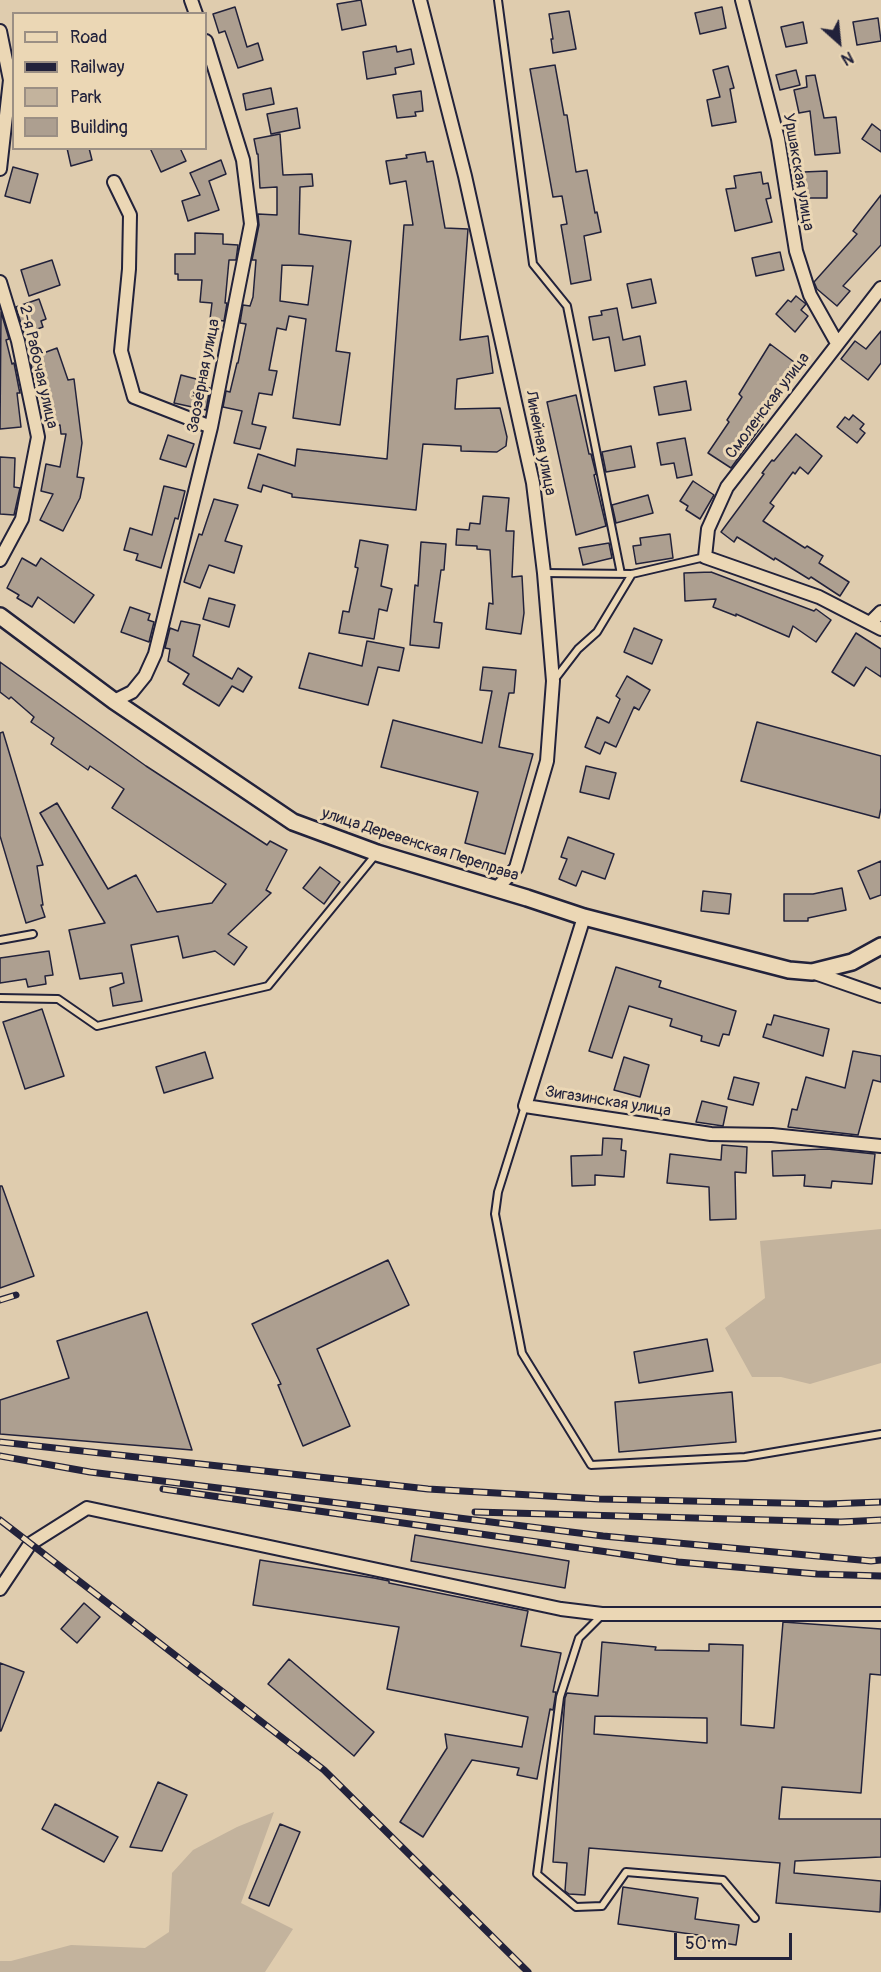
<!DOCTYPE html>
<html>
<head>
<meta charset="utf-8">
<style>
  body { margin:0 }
  #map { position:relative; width:881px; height:1972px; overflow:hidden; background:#dfccae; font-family:Pangolin,sans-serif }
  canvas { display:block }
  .legend { position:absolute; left:12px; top:12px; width:195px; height:138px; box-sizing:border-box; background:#ebd7b5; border:2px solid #9b8f84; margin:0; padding:8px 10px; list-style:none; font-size:18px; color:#22223b }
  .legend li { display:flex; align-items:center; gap:12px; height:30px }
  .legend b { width:30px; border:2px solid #9b8f84 }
  .north { position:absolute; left:809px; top:12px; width:60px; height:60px; -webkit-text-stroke:4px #ebd7b5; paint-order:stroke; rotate:153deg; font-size:16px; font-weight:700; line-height:24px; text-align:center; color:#22223b }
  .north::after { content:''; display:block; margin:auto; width:21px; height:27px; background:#22223b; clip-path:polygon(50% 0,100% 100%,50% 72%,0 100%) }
  .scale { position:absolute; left:674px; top:1933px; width:118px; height:27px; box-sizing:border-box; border:3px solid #22223b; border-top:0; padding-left:8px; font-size:18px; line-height:21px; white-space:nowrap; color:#22223b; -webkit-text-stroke:4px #ebd7b5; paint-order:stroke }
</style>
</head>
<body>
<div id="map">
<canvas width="881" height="1972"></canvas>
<ul class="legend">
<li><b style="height:8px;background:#ebd7b5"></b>Road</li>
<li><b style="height:8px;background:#22223b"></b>Railway</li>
<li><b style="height:16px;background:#c3b39d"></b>Park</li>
<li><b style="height:16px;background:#ad9f90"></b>Building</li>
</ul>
<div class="north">N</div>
<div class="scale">50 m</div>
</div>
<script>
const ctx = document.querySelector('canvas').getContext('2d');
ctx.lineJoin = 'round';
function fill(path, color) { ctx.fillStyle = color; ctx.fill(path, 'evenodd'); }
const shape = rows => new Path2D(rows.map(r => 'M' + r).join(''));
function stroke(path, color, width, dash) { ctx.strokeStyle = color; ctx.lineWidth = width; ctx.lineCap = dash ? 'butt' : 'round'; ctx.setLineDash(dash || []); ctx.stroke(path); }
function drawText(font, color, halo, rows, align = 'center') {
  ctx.font = font + ' Pangolin,sans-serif'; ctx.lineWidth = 6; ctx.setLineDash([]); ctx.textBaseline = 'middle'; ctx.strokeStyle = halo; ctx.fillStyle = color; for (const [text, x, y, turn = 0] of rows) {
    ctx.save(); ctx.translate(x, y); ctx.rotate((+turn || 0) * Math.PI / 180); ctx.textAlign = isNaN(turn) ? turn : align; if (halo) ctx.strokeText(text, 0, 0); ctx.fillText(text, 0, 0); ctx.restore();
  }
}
const green = shape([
  [881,1229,881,1363,810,1384,781,1377,752,1377,725,1328,765,1298,760,1241],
  [274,1812,241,1903,293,1929,265,1972,0,1972,0,1961,11,1961,71,1945,145,1948,169,1932,172,1873,193,1850,237,1827]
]);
const building = shape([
  [361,0,366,25,342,30,337,4,361,0],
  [235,7,247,47,258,43,263,60,238,68,225,31,219,33,213,14,235,7],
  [722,7,726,28,700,34,695,13,722,7],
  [569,11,576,49,553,53,551,39,553,39,549,14,569,11],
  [878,18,881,41,857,45,853,22,878,18],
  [803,22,807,43,786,47,781,27,803,22],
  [396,46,397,52,411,49,414,64,395,68,396,74,367,79,363,52,396,46],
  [555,65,564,115,567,115,576,172,587,170,595,213,597,212,601,232,584,236,591,280,571,284,561,225,567,224,562,196,553,197,530,69,555,65],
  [728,66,734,88,730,89,736,122,712,126,707,100,720,97,713,70,728,66],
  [796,70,800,85,780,90,776,75,796,70],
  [815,75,824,118,836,117,840,153,815,155,810,111,799,113,794,90,807,87,806,76,815,75],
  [271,88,274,104,246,110,243,94,271,88],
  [421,91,423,111,415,112,416,116,397,118,393,95,421,91],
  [297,108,300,128,271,134,267,114,297,108],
  [872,124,881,131,881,152,862,139,872,124],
  [280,134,283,175,312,174,313,186,300,187,299,234,351,241,336,351,350,353,340,425,293,418,306,319,289,316,286,330,277,328,269,370,277,371,272,395,259,393,252,424,266,427,260,449,234,443,242,411,223,407,226,391,230,392,237,363,238,363,246,324,240,323,243,305,250,306,253,297,256,260,252,260,259,225,258,214,277,215,277,187,260,188,258,154,257,154,254,139,280,134],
  [282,265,313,266,308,305,280,301,282,265],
  [67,148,89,148,92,160,71,166,67,148],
  [150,148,180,148,186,161,161,172,150,148],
  [425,152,427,162,433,161,445,228,468,229,460,340,488,336,493,373,457,379,455,409,500,408,507,437,506,446,497,452,461,451,461,446,423,444,416,510,292,497,292,494,263,485,261,492,248,488,258,454,295,466,297,449,387,459,404,225,413,225,406,181,390,184,386,161,407,158,406,155,425,152],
  [221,160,226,174,209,181,219,210,188,221,182,201,200,195,190,173,221,160],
  [13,167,38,174,30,203,5,196,13,167],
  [827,171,827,198,803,198,803,172,827,171],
  [761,172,763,184,768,183,771,198,766,199,772,222,735,231,726,189,736,188,734,176,761,172],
  [881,195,881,245,843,286,850,291,837,306,817,289,814,282,857,234,853,231,881,195],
  [195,233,223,234,223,244,238,245,236,260,229,260,225,303,227,303,224,321,210,319,212,303,200,302,202,280,178,280,178,274,175,274,175,254,195,254,195,233],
  [780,252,784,270,756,276,752,258,780,252],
  [52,260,60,285,29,296,21,270,52,260],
  [651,279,656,303,632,308,627,284,651,279],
  [796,296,806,304,801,310,808,316,795,332,776,314,788,300,791,302,796,296],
  [39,299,46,319,41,321,43,327,24,334,16,307,39,299],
  [617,308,623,340,640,336,645,365,615,371,609,337,593,340,589,317,602,315,601,311,617,308],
  [1,312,9,339,6,340,12,364,14,363,19,389,20,393,17,393,21,427,0,429,1,312],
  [881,331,881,363,868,380,841,359,855,341,866,349,881,331],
  [770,344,794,362,773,390,779,393,760,422,763,424,731,468,708,453,729,422,727,420,742,397,739,394,770,344],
  [57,348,68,380,74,379,82,443,77,477,84,478,80,498,63,531,40,520,53,494,41,491,46,464,60,467,66,434,61,434,60,425,46,426,42,371,33,375,30,358,57,348],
  [181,375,200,380,198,385,210,388,206,410,174,403,181,375],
  [686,381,691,410,659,415,654,387,686,381],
  [576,395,589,454,591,454,596,474,594,475,606,526,576,535,547,402,576,395],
  [853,415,864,424,860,429,865,433,857,443,837,427,845,417,849,420,853,415],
  [796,434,822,456,808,474,800,467,795,474,793,472,770,503,774,506,763,521,805,548,807,546,823,556,819,563,849,582,840,596,811,577,809,579,775,558,774,560,742,540,737,537,734,542,721,532,764,474,762,473,772,460,774,461,796,434],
  [168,435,194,444,186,467,160,459,168,435],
  [685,438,692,475,677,478,674,463,661,465,657,443,685,438],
  [631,446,635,467,606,472,602,452,631,446],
  [0,457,15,458,14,487,20,488,14,515,0,514,0,457],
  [693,481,714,495,700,519,686,510,688,506,680,501,693,481],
  [164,486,185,491,178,519,175,518,161,568,136,560,138,554,124,550,130,528,152,535,164,486],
  [648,495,653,513,616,523,612,505,648,495],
  [483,496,509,498,506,531,514,531,512,577,522,576,524,613,521,634,486,629,489,603,493,604,490,550,477,549,477,546,456,545,457,529,469,530,470,523,480,524,483,496],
  [214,499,238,505,225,541,242,546,234,573,209,565,200,588,184,582,199,534,202,535,214,499],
  [670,534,673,558,636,564,633,546,641,545,640,538,670,534],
  [360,540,388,545,381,586,392,589,387,611,379,609,374,639,339,633,343,611,349,612,358,568,355,567,360,540],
  [421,542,446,544,444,570,441,570,434,622,442,623,439,648,410,645,415,585,418,586,421,542],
  [609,543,612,558,583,565,579,548,609,543],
  [22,558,36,566,41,558,94,595,74,623,38,597,32,607,17,598,19,595,7,588,22,558],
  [711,572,814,611,816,609,831,620,816,642,793,626,789,637,736,614,736,616,713,607,716,599,685,601,684,573,711,572],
  [209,598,235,605,229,627,203,619,209,598],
  [130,607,150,614,148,620,154,622,149,642,121,632,130,607],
  [181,621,200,625,193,656,232,679,238,668,252,677,243,692,232,686,219,706,183,684,189,674,168,661,170,649,165,648,170,628,178,631,181,621],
  [634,628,662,640,652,664,624,652,634,628],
  [856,633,881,649,881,677,866,667,854,686,832,672,856,633],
  [367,641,404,648,399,671,378,667,368,705,299,688,309,653,362,666,367,641],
  [0,662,146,766,267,845,270,841,287,850,266,890,271,893,228,934,247,947,234,965,215,951,183,958,178,936,131,945,142,1001,113,1006,110,988,124,983,122,973,80,979,69,930,105,923,40,813,57,803,108,889,136,875,157,912,212,903,226,884,112,808,124,789,90,766,88,770,51,744,54,738,31,722,34,717,11,697,9,699,0,692,0,662],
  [483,667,516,670,514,693,509,693,499,747,533,754,505,854,465,843,478,792,381,767,393,720,482,743,492,691,480,690,483,667],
  [627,676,650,690,639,710,634,707,616,747,605,742,600,754,585,747,597,717,609,723,620,699,616,696,627,676],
  [757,722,881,756,881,808,879,818,741,781,757,722],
  [3,732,43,865,37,866,43,905,41,905,45,917,26,923,0,836,0,733,3,732],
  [586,766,616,773,609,799,580,792,586,766],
  [568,837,614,854,605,879,582,871,576,886,559,879,567,859,561,857,568,837],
  [881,861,881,895,870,899,858,871,881,861],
  [320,867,340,882,324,904,303,888,320,867],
  [842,888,846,910,808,918,808,921,784,921,784,894,813,894,842,888],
  [703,891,731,894,729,914,701,911,703,891],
  [49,951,53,975,45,976,46,984,28,987,26,979,0,983,0,958,49,951],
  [616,967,661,981,659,987,736,1011,729,1035,723,1034,719,1046,701,1041,702,1036,670,1026,672,1019,629,1006,612,1058,589,1051,616,967],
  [42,1009,64,1076,25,1089,3,1022,42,1009],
  [774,1015,829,1029,823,1056,763,1037,767,1024,771,1025,774,1015],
  [853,1051,881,1056,881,1082,873,1080,858,1135,788,1127,792,1109,797,1110,806,1077,845,1088,853,1051],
  [205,1052,213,1078,164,1093,156,1067,205,1052],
  [624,1057,649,1065,640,1097,614,1090,624,1057],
  [734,1077,759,1083,753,1105,728,1099,734,1077],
  [702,1101,727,1107,723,1126,696,1122,702,1101],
  [603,1138,622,1139,621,1150,626,1151,624,1177,595,1175,595,1185,572,1186,571,1156,602,1155,603,1138],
  [722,1145,747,1147,746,1173,735,1172,736,1219,710,1220,709,1187,667,1183,670,1154,721,1160,722,1145],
  [827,1149,875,1154,872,1184,832,1181,831,1188,804,1186,805,1175,773,1176,772,1151,827,1149],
  [0,1186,2,1186,34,1276,0,1288,0,1186],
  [388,1260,409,1305,317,1349,350,1426,303,1446,278,1385,281,1384,252,1324,388,1260],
  [147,1312,192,1450,0,1434,0,1400,69,1378,57,1341,147,1312],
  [707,1339,713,1371,639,1383,634,1352,707,1339],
  [732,1392,736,1442,619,1452,615,1402,732,1392],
  [415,1535,569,1561,565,1588,411,1561,415,1535],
  [260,1560,374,1578,389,1581,389,1583,528,1611,521,1646,561,1653,553,1692,556,1692,553,1710,550,1709,537,1779,517,1775,519,1768,472,1760,423,1837,400,1822,447,1748,445,1734,522,1747,528,1717,387,1689,399,1627,253,1605,260,1560],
  [84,1603,100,1617,77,1643,61,1629,84,1603],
  [783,1622,881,1629,881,1675,870,1674,861,1793,782,1787,779,1819,881,1819,881,1857,795,1861,794,1873,881,1881,880,1912,776,1903,780,1863,589,1848,585,1895,569,1894,565,1891,567,1863,553,1862,565,1698,567,1693,598,1696,602,1642,656,1647,655,1650,709,1651,709,1644,743,1645,741,1725,774,1728,783,1622],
  [595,1716,707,1718,707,1743,594,1734,595,1716],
  [289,1659,374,1732,354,1756,268,1684,289,1659],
  [0,1663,24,1672,1,1731,0,1731,0,1663],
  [158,1782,187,1795,162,1851,130,1847,158,1782],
  [55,1804,118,1837,104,1862,42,1829,55,1804],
  [280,1824,300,1832,269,1906,249,1898,280,1824],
  [623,1887,698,1898,695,1919,739,1925,736,1945,697,1939,698,1935,618,1924,623,1887]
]);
const service = shape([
  [498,0,533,264,567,306,621,574],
  [544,573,632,574,705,557],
  [555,679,578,649,597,632,632,574],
  [0,940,33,934],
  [0,998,58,999,97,1026,268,986,377,853],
  [525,1106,498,1192,495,1214,522,1353,591,1465,745,1457,881,1434],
  [602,1615,579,1638,560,1697,537,1874,576,1907,602,1906,626,1872,723,1880,755,1918]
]);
const minor = shape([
  [191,0,196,14],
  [420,0,465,176,533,483,544,573,553,681,547,761,516,868,496,889],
  [742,0,778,139,796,251,810,295,837,343],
  [0,31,10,80,0,169],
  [114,182,130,215,129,269,121,351,134,397,211,427],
  [0,282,18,341,38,437,22,519,0,560],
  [881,288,727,487,708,529,705,557,819,597,881,629],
  [871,622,881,612],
  [114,701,132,692,145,676,155,654,211,427,251,224,243,160,206,41],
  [584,917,525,1106,711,1134,772,1135,881,1146],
  [812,972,881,996],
  [0,1589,30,1544,87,1508,561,1609,602,1614,881,1614]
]);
const tertiary = shape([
  [0,616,114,701,293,822,377,853,527,898,584,917,789,970,812,972,852,962,881,946]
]);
const rail = shape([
  [0,1300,16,1295],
  [0,1442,428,1489,599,1499,827,1504,881,1502],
  [0,1456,90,1472,603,1536,871,1561,881,1560],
  [163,1489,678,1562,817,1574,881,1576],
  [475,1512,841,1522,881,1520],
  [0,1520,324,1770,528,1972]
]);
const streetNames = [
  ["Уршакская улица",798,172,80],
  ["2-я Рабочая улица",38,367,77],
  ["Заозёрная улица",204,376,-79],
  ["Смоленская улица",768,406,-53],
  ["Линейная улица",540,443,79],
  ["улица Деревенская Переправа",420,845,18],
  ["Зигазинская улица",608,1102,9]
];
fill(green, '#c3b39d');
fill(building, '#ad9f90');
stroke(building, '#22223b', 1.5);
stroke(service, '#22223b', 10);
stroke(minor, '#22223b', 16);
stroke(tertiary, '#22223b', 20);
stroke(service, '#ebd7b5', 6);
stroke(minor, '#ebd7b5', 12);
stroke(tertiary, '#ebd7b5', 15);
stroke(rail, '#22223b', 7);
stroke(rail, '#ebd7b5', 4.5, [14]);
drawText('16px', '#22223b', '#ebd7b5', streetNames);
</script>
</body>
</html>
